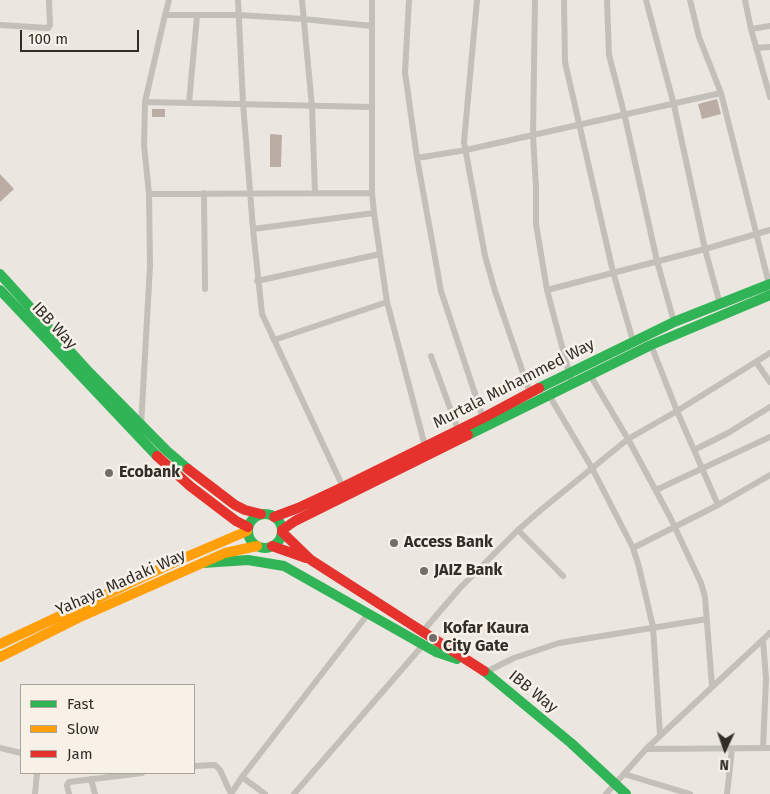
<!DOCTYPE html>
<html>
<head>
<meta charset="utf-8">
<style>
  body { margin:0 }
  #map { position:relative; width:770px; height:794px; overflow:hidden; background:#ebe6e0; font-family:"Fira Sans",sans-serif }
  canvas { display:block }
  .legend { position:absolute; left:20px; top:684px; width:175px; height:90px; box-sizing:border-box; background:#f7f1e8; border:1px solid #a9a39b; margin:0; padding:6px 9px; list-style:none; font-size:15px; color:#332d28 }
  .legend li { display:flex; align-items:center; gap:10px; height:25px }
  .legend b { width:25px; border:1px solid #a9a39b }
  .north { position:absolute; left:700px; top:724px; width:50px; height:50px; -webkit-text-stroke:4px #f7f1e8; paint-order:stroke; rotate:183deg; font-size:14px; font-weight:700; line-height:20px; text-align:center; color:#332d28 }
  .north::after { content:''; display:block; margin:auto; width:18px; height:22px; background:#332d28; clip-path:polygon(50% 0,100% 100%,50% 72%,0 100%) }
  .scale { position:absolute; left:20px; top:30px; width:119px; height:22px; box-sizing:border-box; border:2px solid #332d28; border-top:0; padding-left:6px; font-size:15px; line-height:18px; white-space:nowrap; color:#332d28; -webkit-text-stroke:4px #f7f1e8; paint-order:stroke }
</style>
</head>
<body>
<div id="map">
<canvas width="770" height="794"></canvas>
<ul class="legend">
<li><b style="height:6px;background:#30b455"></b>Fast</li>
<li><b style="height:6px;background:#ff9f0a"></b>Slow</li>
<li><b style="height:6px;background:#e5322d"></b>Jam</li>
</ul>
<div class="north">N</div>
<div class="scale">100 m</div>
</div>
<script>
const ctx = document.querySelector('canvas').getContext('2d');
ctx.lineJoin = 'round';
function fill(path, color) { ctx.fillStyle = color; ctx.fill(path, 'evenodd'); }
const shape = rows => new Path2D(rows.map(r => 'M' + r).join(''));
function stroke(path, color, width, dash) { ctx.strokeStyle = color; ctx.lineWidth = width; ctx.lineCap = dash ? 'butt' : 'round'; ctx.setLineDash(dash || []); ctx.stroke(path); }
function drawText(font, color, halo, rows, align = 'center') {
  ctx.font = font + ' "Fira Sans",sans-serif'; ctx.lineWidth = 5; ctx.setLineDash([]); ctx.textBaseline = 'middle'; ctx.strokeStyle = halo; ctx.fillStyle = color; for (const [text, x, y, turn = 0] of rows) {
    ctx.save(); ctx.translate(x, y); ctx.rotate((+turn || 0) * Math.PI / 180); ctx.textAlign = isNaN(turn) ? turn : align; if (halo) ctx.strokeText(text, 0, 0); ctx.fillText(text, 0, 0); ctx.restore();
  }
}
const building = shape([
  [717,99,721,114,702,119,698,104],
  [152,109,165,109,165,117,152,117],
  [270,134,282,135,281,167,270,167],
  [0,174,14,189,0,202]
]);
const street = shape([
  [238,0,243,103,253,229,262,314,343,487],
  [302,0,312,107,315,193],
  [372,0,372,193,374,213,387,302,425,446],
  [409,0,405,72,417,158,441,291,483,418],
  [477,0,464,142,485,256,495,291,530,393],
  [535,0,533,135,536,188,536,224,547,290,572,384],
  [564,0,565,62,613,272,633,341],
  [607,0,609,55,624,113,657,261,674,322],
  [646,0,674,105,705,249,720,304],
  [690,0,699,37,721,93,769,284],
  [745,0,751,29,770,97],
  [165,15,169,0],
  [0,25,48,28,50,25,49,0],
  [751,29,770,26],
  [756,48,770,47],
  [145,102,372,107],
  [189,103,197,16],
  [417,158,466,150,721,93],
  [204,193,205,289],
  [149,194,372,193],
  [253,229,374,213],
  [257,281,380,254],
  [547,290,705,249,770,230],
  [274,340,387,302],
  [651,345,677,411,718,505],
  [431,356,458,430],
  [756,362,770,382],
  [590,375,628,439,670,517,701,583,705,597,712,686],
  [549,395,592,468,633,548,639,567,653,627,660,735],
  [141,426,150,266,149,194,144,145,145,102,165,15,238,15,303,19,372,26],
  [694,450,728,433,770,407],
  [656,490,770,437],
  [518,530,563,576],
  [633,548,718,505,770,475],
  [423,631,460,588,518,530,542,509,628,439,677,411,770,353],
  [763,640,766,679,763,748],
  [486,672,514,658,559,643,707,619],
  [0,748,21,753],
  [646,749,770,748],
  [194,766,215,765,220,770,231,794],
  [624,774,690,794],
  [242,777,265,794],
  [91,779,95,794],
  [35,794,37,773],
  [69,794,67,785,69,782,142,773],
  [231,794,242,777,368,614],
  [294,794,423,645],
  [606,794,646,749,770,633],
  [727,794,732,749]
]);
const fast = shape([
  [0,274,89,372,167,451,188,469],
  [0,290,157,456],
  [539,388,674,322,770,284],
  [468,435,651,345,770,295],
  '248 531a17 17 0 1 1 34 0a17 17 0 1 1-34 0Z',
  [203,563,248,560,284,566,436,652,457,659],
  [484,671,571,743,626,794]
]);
const slow = shape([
  [0,644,177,561,247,531],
  [0,657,78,618,225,553,257,546]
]);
const jam = shape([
  [157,456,190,486,236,521,248,527],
  [188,469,235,505,245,510,261,514],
  [274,517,298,508,343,487,483,418,539,388],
  [282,530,295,521,468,435],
  [282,532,311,560,484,671],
  [272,546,306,558]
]);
const markers = [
  [109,473,5,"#736e68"],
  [394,543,5,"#736e68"],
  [424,571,5,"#736e68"],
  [433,638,5,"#736e68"]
];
const streetNames = [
  ["IBB Way",54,326,47],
  ["Murtala Muhammed Way",514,384,-27],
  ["Yahaya Madaki Way",121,583,-24],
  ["IBB Way",533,692,39]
];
const poiNames = [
  ["Ecobank",119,473],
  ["Access Bank",404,543],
  ["JAIZ Bank",434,571],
  ["Kofar Kaura",443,629],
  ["City Gate",443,647]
];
fill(building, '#bcada4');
stroke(street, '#c3bfb9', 6);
stroke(fast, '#30b455', 10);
stroke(slow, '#ff9f0a', 10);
stroke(jam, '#e5322d', 10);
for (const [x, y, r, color] of markers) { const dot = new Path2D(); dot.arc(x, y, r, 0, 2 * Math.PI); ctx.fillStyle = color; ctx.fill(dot); stroke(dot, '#f7f1e8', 2); }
drawText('16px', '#332d28', '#f7f1e8', streetNames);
drawText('bold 16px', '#332d28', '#f7f1e8', poiNames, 'left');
</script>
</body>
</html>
